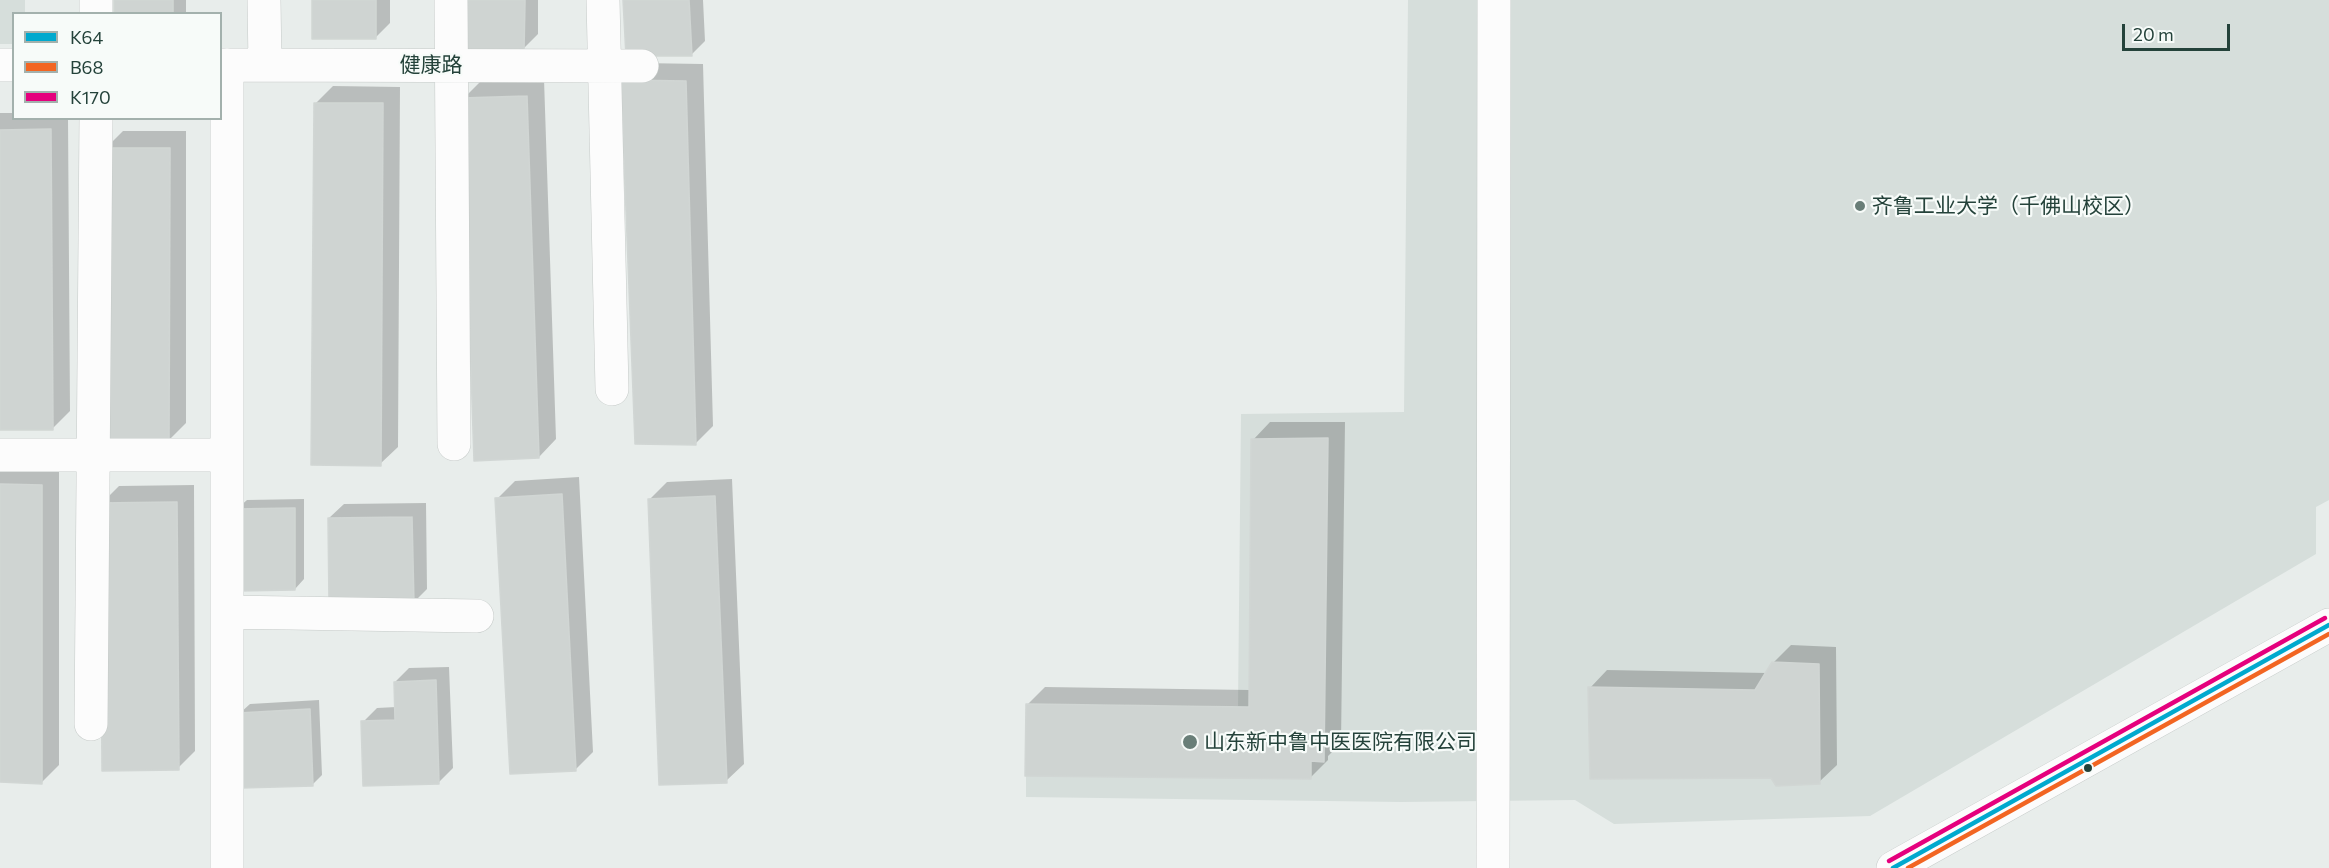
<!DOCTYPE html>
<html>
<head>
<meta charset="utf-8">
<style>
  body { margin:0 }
  #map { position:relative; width:2329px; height:868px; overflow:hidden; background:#e8edeb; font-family:Commissioner,sans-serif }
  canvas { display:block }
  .legend { position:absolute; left:12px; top:12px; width:210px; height:108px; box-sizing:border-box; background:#f7fbf9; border:2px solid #a3b1ad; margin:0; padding:8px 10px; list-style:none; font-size:18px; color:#24423a }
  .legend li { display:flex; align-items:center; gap:12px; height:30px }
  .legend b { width:30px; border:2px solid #a3b1ad }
  .scale { position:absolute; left:2122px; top:24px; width:108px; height:27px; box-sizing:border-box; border:3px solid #24423a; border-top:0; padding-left:8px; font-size:18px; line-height:21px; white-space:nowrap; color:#24423a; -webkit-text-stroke:4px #f7fbf9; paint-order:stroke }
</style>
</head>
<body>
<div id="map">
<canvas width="2329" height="868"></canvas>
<ul class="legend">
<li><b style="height:8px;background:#00a9ce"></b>K64</li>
<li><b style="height:8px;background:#f26522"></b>B68</li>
<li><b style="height:8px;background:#e5007d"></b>K170</li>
</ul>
<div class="scale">20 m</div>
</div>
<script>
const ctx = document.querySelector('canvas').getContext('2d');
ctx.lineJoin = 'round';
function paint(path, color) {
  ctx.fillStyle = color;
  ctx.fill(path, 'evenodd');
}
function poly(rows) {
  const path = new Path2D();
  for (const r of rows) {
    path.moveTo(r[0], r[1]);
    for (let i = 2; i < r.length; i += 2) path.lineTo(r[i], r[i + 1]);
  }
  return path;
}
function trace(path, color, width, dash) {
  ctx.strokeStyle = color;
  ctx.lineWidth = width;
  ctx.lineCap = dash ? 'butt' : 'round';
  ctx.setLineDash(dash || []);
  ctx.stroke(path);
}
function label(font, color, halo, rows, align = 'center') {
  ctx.font = font + ' Commissioner,"Noto Sans SC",sans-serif';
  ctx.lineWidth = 4.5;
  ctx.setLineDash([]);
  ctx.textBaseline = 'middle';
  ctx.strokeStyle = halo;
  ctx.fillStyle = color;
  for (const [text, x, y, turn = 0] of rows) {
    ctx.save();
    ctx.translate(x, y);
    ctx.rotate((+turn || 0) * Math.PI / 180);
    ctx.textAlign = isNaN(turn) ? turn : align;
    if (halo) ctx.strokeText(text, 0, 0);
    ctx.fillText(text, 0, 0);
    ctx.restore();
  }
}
paint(poly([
  [0,0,25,0,25,13,14,14,13,44,0,44],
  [1408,0,2329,0,2329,500,2316,507,2316,554,1870,816,1614,824,1575,800,1401,802,1026,797,1026,704,1238,706,1241,414,1404,412]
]), '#d6dedb');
paint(poly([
  [116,0,186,0,186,14,116,14],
  [314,0,390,0,390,23,376,37],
  [460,0,538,0,538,34,524,48],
  [625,0,703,0,705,41,691,55],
  [640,63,703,64,713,426,696,443],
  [544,79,556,439,539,457,463,99,481,81],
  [333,86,400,87,398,447,380,464,315,104],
  [0,113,14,113,14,118,68,118,70,411,53,428,0,429],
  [123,131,186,131,186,423,168,441,106,148],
  [1270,422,1345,422,1341,743,1328,756,1328,760,1311,777,1028,704,1045,687,1250,690,1253,440],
  [0,466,59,468,59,765,41,783,0,780],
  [579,477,593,752,576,769,497,499,515,481],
  [732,479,744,764,726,781,649,500,667,482],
  [194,485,195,751,178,768,102,503,119,486],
  [304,499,304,579,295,589,237,509,247,500],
  [426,503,427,589,413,603,329,518,344,504],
  [1791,645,1836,647,1837,765,1819,782,1772,776,1590,688,1607,670,1767,673,1773,663],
  [449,667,453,768,439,782,363,722,377,708,396,707,395,682,409,668],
  [319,700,322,775,312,785,240,713,250,704]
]), '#0003');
const building = poly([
  [114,0,173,0,173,14,114,14,114,0],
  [312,0,376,0,376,39,312,39,312,0],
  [458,0,525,0,524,50,458,50,458,0],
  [623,0,689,0,692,56,626,56,623,0],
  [621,80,686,81,696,445,635,444,621,80],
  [527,96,539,458,474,461,462,98,527,96],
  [314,103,383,103,381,466,311,465,314,103],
  [51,129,53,430,0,430,0,130,51,129],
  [104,148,170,148,169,442,103,442,104,148],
  [1328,438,1324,762,1311,761,1311,779,1025,776,1026,704,1249,707,1251,439,1328,438],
  [0,484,42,485,42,784,0,782,0,484],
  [562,494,576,771,510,774,495,498,562,494],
  [715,496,727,783,659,785,648,499,715,496],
  [177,502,179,770,102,771,100,503,177,502],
  [295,508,295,590,238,591,236,509,295,508],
  [412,517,414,605,329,605,328,518,412,517],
  [1772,662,1819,664,1820,784,1776,786,1771,778,1590,779,1588,687,1755,690,1772,662],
  [436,680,439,784,363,786,361,721,395,720,394,682,436,680],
  [310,709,313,786,241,788,239,713,310,709]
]);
paint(building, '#cfd4d2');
trace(building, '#d1d6d4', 1.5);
const minor = poly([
  [96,0,96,14],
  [264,0,265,65],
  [451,0,454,444],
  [603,0,612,389],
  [0,65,14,65],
  [220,65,642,66],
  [227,65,227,868],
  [0,455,227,455],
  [227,612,477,616],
  [91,724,96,118],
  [1493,868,1494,0],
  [1893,868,2329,625]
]);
trace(minor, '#c5cac8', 34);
trace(minor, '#fcfcfc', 33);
trace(poly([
  [1893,868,2329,625]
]), '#00a9ce', 4.5);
trace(poly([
  [1908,868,2329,634]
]), '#f26522', 4.5);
trace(poly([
  [1889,861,2325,618]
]), '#e5007d', 4.5);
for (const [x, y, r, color] of [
  [1860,206,6,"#697e78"],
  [1190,742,8,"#697e78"],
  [2088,768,5,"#24423a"]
]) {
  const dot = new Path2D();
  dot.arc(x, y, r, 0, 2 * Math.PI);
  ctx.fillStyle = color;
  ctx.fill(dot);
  trace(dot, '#f7fbf9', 2);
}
label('21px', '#24423a', '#f7fbf9', [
  ["健康路",431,65]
]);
label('21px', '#24423a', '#f7fbf9', [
  ["齐鲁工业大学（千佛山校区）",1872,206],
  ["山东新中鲁中医医院有限公司",1204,742]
], 'left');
</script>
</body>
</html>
